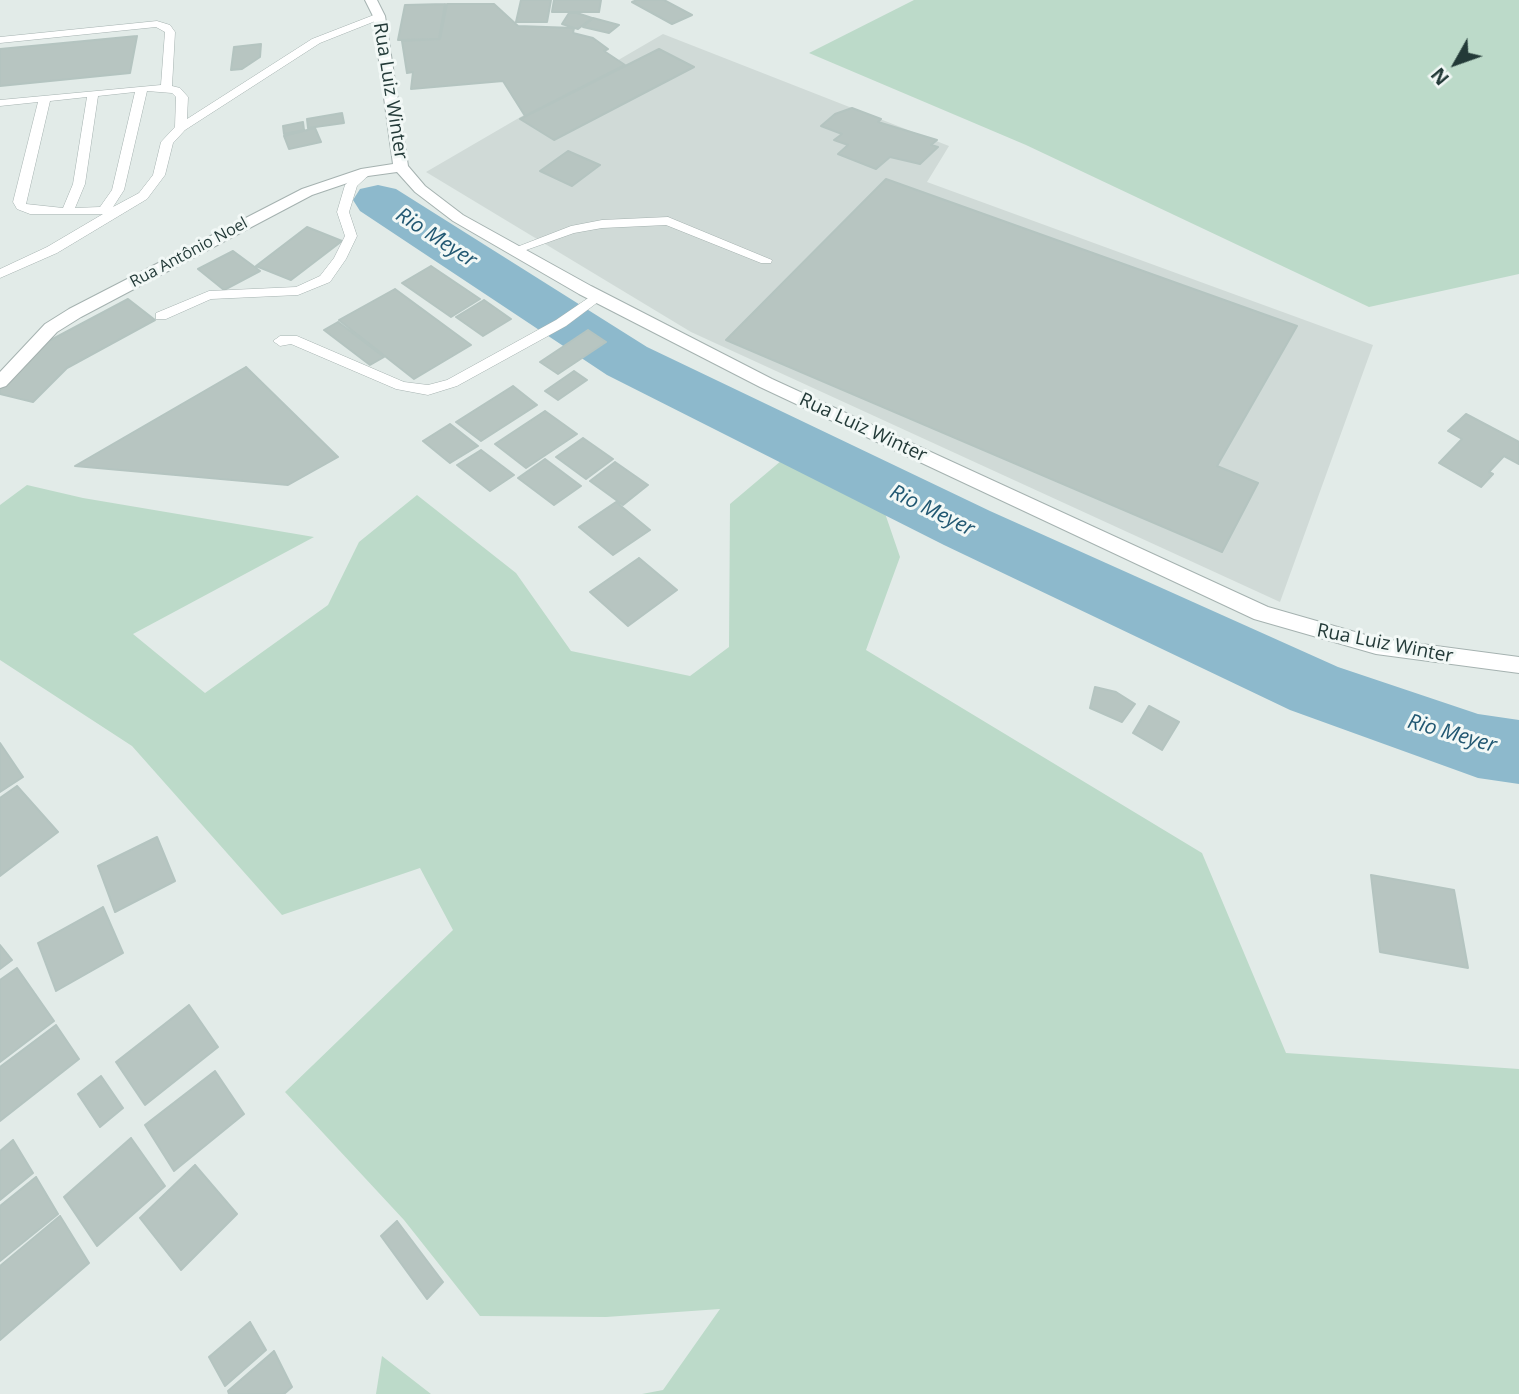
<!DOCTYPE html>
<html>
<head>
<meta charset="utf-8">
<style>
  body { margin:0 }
  #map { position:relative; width:1519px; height:1394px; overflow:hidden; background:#e2ebe8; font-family:"Open Sans",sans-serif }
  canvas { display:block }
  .north { position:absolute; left:1421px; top:28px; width:70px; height:70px; -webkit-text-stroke:5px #f2f8f6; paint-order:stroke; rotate:230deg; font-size:19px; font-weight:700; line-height:28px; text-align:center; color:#233a38 }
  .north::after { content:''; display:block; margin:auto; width:24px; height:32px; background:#233a38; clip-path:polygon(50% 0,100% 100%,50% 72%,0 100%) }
</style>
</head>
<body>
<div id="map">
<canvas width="1519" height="1394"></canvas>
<div class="north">N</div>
</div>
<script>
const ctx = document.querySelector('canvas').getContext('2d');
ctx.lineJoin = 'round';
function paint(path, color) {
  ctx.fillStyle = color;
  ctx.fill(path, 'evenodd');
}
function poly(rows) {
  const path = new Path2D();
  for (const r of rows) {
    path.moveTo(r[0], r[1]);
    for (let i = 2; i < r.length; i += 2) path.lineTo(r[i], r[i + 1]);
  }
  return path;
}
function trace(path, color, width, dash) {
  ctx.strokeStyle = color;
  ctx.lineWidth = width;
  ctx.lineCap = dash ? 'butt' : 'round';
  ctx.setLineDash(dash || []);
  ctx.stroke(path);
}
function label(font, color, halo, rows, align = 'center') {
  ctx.font = font + ' "Open Sans",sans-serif';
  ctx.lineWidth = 6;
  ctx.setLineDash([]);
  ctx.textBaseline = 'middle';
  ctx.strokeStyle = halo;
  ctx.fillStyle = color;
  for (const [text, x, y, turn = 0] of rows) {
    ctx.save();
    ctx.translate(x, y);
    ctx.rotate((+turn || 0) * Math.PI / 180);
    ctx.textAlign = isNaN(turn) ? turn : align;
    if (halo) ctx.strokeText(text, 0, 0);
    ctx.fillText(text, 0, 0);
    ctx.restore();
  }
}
paint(poly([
  [663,34,949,146,927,182,1373,345,1280,602,691,332,426,172]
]), '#d0dad7');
paint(poly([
  [914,0,1519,0,1519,274,1369,307,1026,145,809,53],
  [788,455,877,490,900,557,866,650,1202,853,1286,1053,1519,1069,1519,1394,642,1394,663,1390,720,1309,606,1317,480,1316,404,1220,285,1092,453,930,420,868,282,915,132,746,0,660,0,505,27,485,83,498,314,537,133,634,205,693,328,605,359,542,417,495,516,573,571,651,690,676,729,647,730,504],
  [382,1356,431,1394,376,1394]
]), '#bcdac9');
paint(poly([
  [378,185,396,189,647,347,990,511,1338,667,1478,714,1519,720,1519,784,1478,778,1290,710,944,545,607,375,360,211,353,200,360,189,378,185]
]), '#8db9cc');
const building = poly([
  [521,0,551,0,547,22,516,22,521,0],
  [554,0,601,0,599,12,552,12,554,0],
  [637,0,664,0,692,15,672,24,632,2,637,0],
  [445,4,439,39,398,40,405,5,445,4],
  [447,4,494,4,518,26,574,28,573,33,593,38,608,49,604,51,625,65,525,116,503,81,411,89,413,72,407,73,402,41,440,39,447,4],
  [569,13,577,13,592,18,578,29,562,24,569,13],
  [593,18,619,25,609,33,583,27,593,18],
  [137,36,130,73,0,86,0,49,137,36],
  [261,44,260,57,242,69,231,70,234,47,261,44],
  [659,49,694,67,554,140,520,119,659,49],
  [852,108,881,119,878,122,937,140,931,145,938,147,920,164,890,157,876,169,838,154,848,145,834,140,842,134,821,126,835,114,852,108],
  [342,113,344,123,308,128,307,119,342,113],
  [303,122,304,130,284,134,283,126,303,122],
  [315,128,321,142,289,149,284,136,315,128],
  [568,151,600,165,572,186,540,171,568,151],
  [886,179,1297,326,1217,466,1258,483,1222,552,726,340,886,179],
  [307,227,342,241,291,280,256,266,307,227],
  [233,251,260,271,224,290,198,269,233,251],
  [431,266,480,299,451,317,402,283,431,266],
  [395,289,471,345,414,379,339,320,395,289],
  [128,299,155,320,67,368,33,402,0,394,0,388,47,342,128,299],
  [484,300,511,319,483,336,456,317,484,300],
  [338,322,384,357,370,365,324,330,338,322],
  [588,330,606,342,558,374,540,362,588,330],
  [246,367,338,457,288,485,75,466,246,367],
  [574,371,587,380,558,400,545,391,574,371],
  [513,386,537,405,481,441,456,422,513,386],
  [545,411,577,434,526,468,495,444,545,411],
  [1466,414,1519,442,1519,464,1504,456,1489,472,1493,474,1481,487,1439,463,1462,439,1448,431,1466,414],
  [450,424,478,446,450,463,423,441,450,424],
  [583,438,613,459,586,479,556,457,583,438],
  [481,450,514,475,490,491,457,465,481,450],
  [545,459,581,486,554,505,518,478,545,459],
  [615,462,648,485,623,505,590,481,615,462],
  [616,502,650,530,613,555,579,527,616,502],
  [639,558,677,590,628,626,590,592,639,558],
  [1095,687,1116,692,1135,704,1122,722,1090,708,1095,687],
  [1149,706,1179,722,1162,750,1133,733,1149,706],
  [0,743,23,777,0,792,0,743],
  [17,786,58,832,0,876,0,798,17,786],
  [157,837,175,881,115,912,98,866,157,837],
  [1371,875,1454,890,1468,968,1380,952,1371,875],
  [103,907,123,953,56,991,38,943,103,907],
  [0,945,12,960,0,969,0,945],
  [17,968,54,1021,0,1062,0,980,17,968],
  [189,1005,218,1047,145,1105,116,1062,189,1005],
  [56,1025,79,1059,0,1121,0,1067,56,1025],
  [215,1071,244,1114,174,1171,145,1125,215,1071],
  [101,1076,123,1108,100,1127,78,1094,101,1076],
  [131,1138,165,1186,97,1246,64,1197,131,1138],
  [13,1140,33,1173,0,1200,0,1151,13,1140],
  [195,1165,237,1214,181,1270,140,1218,195,1165],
  [36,1177,58,1214,0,1261,0,1206,36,1177],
  [60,1216,89,1263,0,1340,0,1266,60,1216],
  [397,1221,443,1282,427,1299,381,1236,397,1221],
  [250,1322,266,1350,225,1386,209,1357,250,1322],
  [274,1351,292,1387,284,1394,229,1394,228,1391,274,1351]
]);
paint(building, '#b7c5c1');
trace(building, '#b4c4c0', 2);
const service = poly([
  [379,13,384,16,383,18,320,43,185,130,173,143,165,175,147,199,57,253,0,278,0,269,47,247,103,214,30,214,17,209,13,202,38,102,0,106,0,100,161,85,165,32,156,27,0,43,0,37,157,21,170,25,175,32,172,86,180,88,188,97,187,119,312,39,379,13],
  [147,91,172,93,176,97,175,127,161,142,153,175,139,193,113,207,124,190,147,91],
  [135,92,112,190,100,207,75,208,85,184,98,96,135,92],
  [87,97,73,184,63,208,26,204,50,101,87,97],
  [362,169,372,172,357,186,349,212,357,236,346,259,330,282,298,295,211,299,166,319,156,319,156,313,209,291,296,287,320,276,334,258,345,236,337,212,345,185,362,169],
  [668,217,772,260,771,263,761,263,666,225,602,228,574,233,515,254,509,250,571,226,602,220,668,217],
  [597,292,602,293,602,299,566,326,457,386,428,395,396,389,291,344,280,346,273,341,280,336,297,336,404,382,428,385,447,380,556,320,597,292]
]);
const minor = poly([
  [365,0,377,0,385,16,408,166,425,186,463,215,591,286,772,379,1268,607,1376,638,1519,657,1519,673,1376,654,1254,619,760,387,579,294,453,221,415,192,397,172,368,176,312,195,81,317,57,332,6,386,0,388,0,372,45,324,69,309,302,189,361,169,393,164,373,16,365,0]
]);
trace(service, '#a5b2b0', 1);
trace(minor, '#a5b2b0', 2);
paint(service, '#fff');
paint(minor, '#fff');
label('16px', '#233a38', '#f2f8f6', [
  ["Rua Antônio Noel",189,253,-28]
]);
label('19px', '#233a38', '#f2f8f6', [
  ["Rua Luiz Winter",390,91,81],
  ["Rua Luiz Winter",863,428,25],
  ["Rua Luiz Winter",1385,644,11]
]);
label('italic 21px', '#225872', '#f2f8f6', [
  ["Rio Meyer",436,238,33],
  ["Rio Meyer",932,511,26],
  ["Rio Meyer",1452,734,16]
]);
</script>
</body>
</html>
